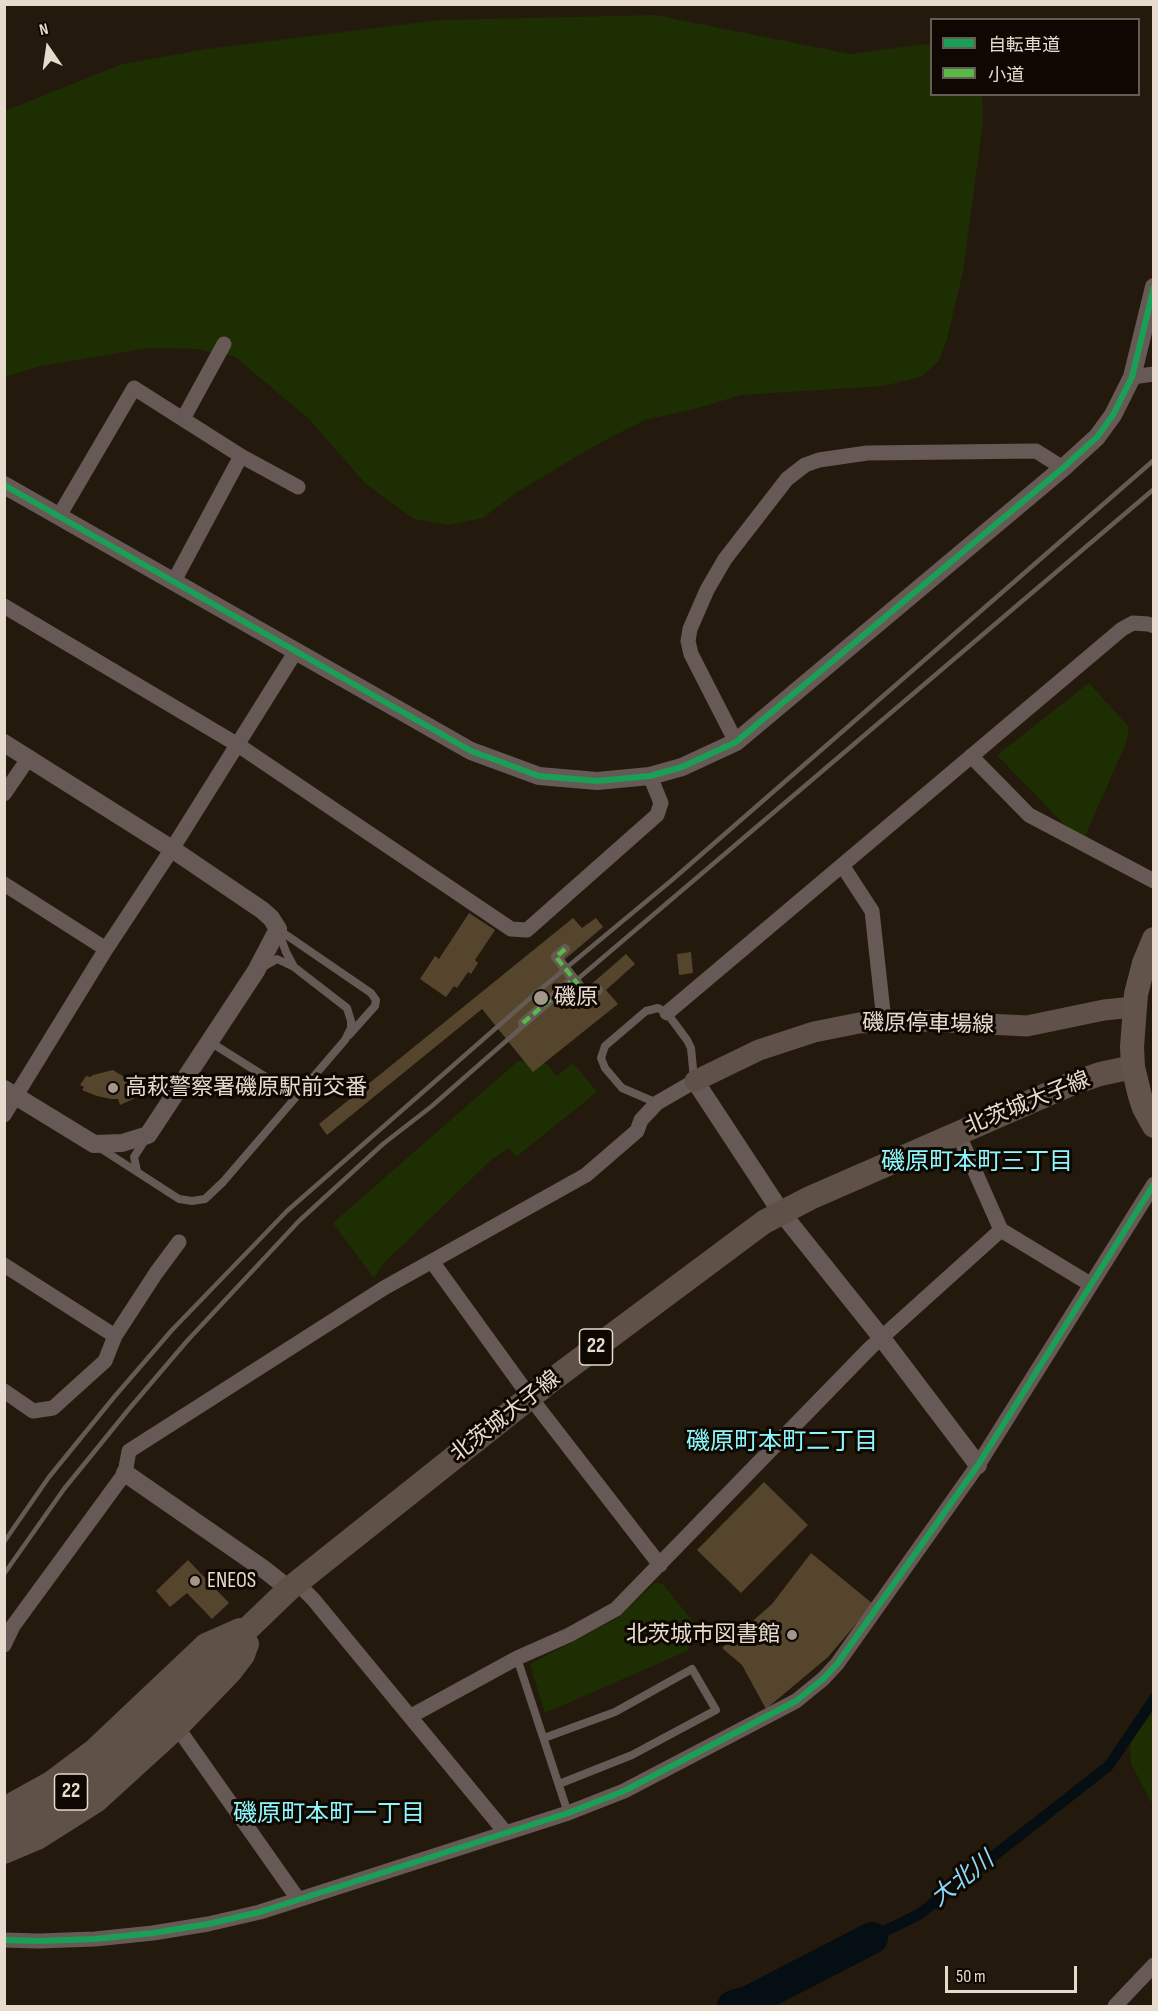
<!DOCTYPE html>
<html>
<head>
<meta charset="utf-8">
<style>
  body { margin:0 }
  #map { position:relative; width:1158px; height:2011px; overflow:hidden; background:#231a0d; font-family:"Sofia Sans Condensed","Noto Sans JP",sans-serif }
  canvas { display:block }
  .frame { position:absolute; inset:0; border:6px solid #e7dbcd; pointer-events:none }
  .legend { position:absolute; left:930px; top:18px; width:210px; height:78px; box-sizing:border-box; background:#0f0802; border:2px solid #655c53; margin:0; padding:8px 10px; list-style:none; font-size:18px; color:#e7dbcd }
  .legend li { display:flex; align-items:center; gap:12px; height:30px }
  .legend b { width:30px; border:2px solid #655c53 }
  .north { position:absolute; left:18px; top:18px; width:60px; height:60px; -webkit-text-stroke:4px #0f0802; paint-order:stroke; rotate:347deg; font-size:16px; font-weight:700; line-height:24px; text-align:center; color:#e7dbcd }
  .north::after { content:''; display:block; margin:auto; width:21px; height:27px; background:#e7dbcd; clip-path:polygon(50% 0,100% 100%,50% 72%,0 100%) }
  .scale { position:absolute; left:945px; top:1966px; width:132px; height:27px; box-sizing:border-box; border:3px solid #e7dbcd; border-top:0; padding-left:8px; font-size:18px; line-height:21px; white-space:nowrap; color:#e7dbcd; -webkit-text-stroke:4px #0f0802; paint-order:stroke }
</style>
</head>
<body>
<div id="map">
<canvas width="1158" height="2011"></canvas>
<div class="frame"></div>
<ul class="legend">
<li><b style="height:8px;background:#1a9f57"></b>自転車道</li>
<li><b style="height:8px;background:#58b947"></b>小道</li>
</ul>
<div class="north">N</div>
<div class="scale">50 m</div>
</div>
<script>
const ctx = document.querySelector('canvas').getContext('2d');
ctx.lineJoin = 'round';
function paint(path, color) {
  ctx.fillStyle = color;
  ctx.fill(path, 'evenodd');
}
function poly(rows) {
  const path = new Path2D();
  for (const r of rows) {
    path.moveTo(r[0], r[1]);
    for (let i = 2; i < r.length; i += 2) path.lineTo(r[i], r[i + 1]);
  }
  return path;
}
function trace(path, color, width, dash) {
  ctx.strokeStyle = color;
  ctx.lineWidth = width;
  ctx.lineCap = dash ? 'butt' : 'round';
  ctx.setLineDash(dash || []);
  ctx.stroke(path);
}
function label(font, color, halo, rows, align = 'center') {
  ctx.font = font + ' "Sofia Sans Condensed","Noto Sans JP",sans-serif';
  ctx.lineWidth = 6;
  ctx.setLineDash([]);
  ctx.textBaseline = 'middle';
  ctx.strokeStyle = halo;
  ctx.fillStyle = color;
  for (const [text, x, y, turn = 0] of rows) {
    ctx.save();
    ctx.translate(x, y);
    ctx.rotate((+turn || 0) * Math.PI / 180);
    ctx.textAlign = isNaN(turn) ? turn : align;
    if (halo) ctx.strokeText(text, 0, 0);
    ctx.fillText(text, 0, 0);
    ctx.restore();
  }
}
paint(poly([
  [655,15,850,54,926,44,931,45,932,94,982,95,983,122,963,272,947,339,939,361,921,377,883,386,741,395,698,408,645,420,596,445,514,494,483,518,449,525,414,519,366,484,310,420,234,356,195,349,147,348,41,366,5,377,5,111,122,64,207,49,439,20],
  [1089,683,1129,727,1127,741,1082,843,997,755],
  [518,1061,547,1064,557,1076,573,1063,597,1092,516,1157,509,1148,492,1159,383,1264,374,1278,333,1223],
  [656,1582,664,1585,702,1633,692,1641,687,1651,545,1713,530,1664,616,1619],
  [1153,1695,1153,1805,1131,1764,1130,1729,1147,1699]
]), '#1c2e02');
paint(poly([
  [1153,1691,1153,1710,1112,1770,922,1919,837,1961,833,1951,917,1909,1105,1762]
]), '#050f13');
trace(poly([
  [733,2006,750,2001,872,1938]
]), '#050f13', 32);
paint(poly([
  [469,913,495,930,475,960,478,963,471,974,468,972,457,988,454,986,446,997,420,979,435,956,439,959],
  [573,918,582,928,596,918,603,927,564,960,587,988,626,954,635,964,606,990,618,1004,533,1072,482,1009,327,1135,319,1124],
  [691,952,693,973,679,975,677,954],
  [113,1070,144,1089,133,1099,120,1105,118,1099,111,1099,97,1096,82,1090,84,1087,80,1085,86,1076,90,1077,93,1075],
  [764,1482,808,1525,741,1593,697,1550],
  [811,1553,873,1604,828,1657,766,1709,742,1665,722,1648,772,1604],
  [188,1560,229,1603,212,1619,187,1593,170,1607,156,1591]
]), '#55452c');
trace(poly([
  [279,930,371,993,376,1000,375,1006,349,1035],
  [263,967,277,959,294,967],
  [210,1042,296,1096],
  [657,1103,622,1088,605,1068,601,1058,605,1046,646,1011,658,1008,667,1013,687,1040,691,1048,694,1079],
  [100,1148,179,1199,192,1201,205,1199,223,1182,345,1040,351,1028,351,1021,347,1008,294,967,286,952,279,933],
  [137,1171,134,1157,145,1140],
  [517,1658,568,1813],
  [544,1738,615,1712,692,1669,716,1710,632,1755,559,1784]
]), '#675a56', 8);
trace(poly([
  [565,949,556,957,589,998,598,990],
  [523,1023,574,979]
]), '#675a56', 10);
trace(poly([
  [1132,377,1154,374],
  [183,419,224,344],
  [241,456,298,487],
  [59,516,134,388,241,456,174,581],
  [4,606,238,745,511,929,527,930,657,815,661,803,650,776],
  [736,742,691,654,688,641,690,629,707,590,725,559,787,479,805,465,819,460,867,453,1036,451,1063,468],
  [971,756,1029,815,1154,881],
  [4,794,28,759],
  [842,865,872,911,884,1021],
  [4,884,106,949],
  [667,1013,1122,629,1133,623,1148,624,1154,626],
  [4,1115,106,949,172,849,296,651],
  [958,1133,1001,1230,1090,1284],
  [433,1263,530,1397,660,1565],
  [4,1265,115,1336],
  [4,1391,33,1411,53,1408,105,1361,115,1336,156,1273,179,1242],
  [297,1583,313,1599,506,1833],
  [4,1645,13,1626,125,1473,129,1451,384,1288,586,1175,637,1131,641,1120,657,1103,695,1081],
  [411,1716,517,1658,569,1635,616,1609,870,1348,1001,1230],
  [177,1727,298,1899],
  [4,1940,39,1941,95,1939,153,1933,208,1924,260,1912,568,1813,624,1791,796,1701,823,1679,837,1664,978,1465,1154,1184],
  [1115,2006,1154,1965]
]), '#675a56', 15);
trace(poly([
  [4,485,471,751,539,776,597,781,650,776,682,767,736,742,1063,468,1097,437,1113,415,1132,377,1154,287],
  [4,743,172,849,262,910,271,918,278,929,256,971,148,1135,122,1143,94,1144,4,1089],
  [695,1081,781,1212,881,1337,978,1465],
  [125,1473,265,1570,289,1589]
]), '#675a56', 18);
trace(poly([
  [695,1081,759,1050,814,1032,859,1023,927,1021,1027,1026,1104,1010,1134,1007]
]), '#60514b', 21);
trace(poly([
  [4,1809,51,1783,95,1750,206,1645,240,1630],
  [4,1830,65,1797,107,1764,289,1589,544,1386,764,1222,810,1198,1071,1084,1100,1074,1133,1067],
  [4,1852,37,1838,97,1800,177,1727,230,1672,243,1655,247,1644]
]), '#5f5048', 24);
trace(poly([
  [1154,939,1144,963,1136,994,1132,1047,1133,1067,1140,1096,1144,1108,1154,1126]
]), '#62534b', 24);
trace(poly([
  [4,1542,49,1477,115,1396,172,1330,287,1211,536,993,672,880,1154,460],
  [4,1574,64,1489,129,1409,187,1341,299,1221,383,1144,432,1106,546,1006,1154,489]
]), '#655b55', 4.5);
trace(poly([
  [565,949,556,957,589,998,598,990],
  [523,1023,574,979]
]), '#58b947', 4.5, [9, 4.5]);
trace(poly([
  [4,485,471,751,539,776,597,781,650,776,682,767,736,742,1063,468,1097,437,1113,415,1132,377,1154,287],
  [4,1940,39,1941,95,1939,153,1933,208,1924,260,1912,568,1813,624,1791,796,1701,823,1679,837,1664,978,1465,1154,1184]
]), '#1a9f57', 6);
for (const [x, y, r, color] of [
  [541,998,8,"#a2978a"],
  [113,1088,6,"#a2978a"],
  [195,1581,6,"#a2978a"],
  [792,1635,6,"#a2978a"]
]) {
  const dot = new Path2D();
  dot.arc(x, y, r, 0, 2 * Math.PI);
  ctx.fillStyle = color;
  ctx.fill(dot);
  trace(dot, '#0f0802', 2);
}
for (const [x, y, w] of [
  [596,1347,33],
  [71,1792,33]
]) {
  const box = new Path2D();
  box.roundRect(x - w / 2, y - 18, w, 36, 4.5);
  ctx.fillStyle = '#0f0802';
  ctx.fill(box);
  trace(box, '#e7dbcd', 1.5);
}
label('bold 21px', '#e7dbcd', null, [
  ["22",596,1347],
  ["22",71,1792]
]);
label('22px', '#e7dbcd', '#0f0802', [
  ["磯原",554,998],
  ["高萩警察署磯原駅前交番",125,1088],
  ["ENEOS",207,1581],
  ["北茨城市図書館",780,1635,"right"]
], 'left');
label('22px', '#e7dbcd', '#0f0802', [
  ["磯原停車場線",928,1025,1],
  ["北茨城大子線",1028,1104,-22],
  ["北茨城大子線",506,1417,-38]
]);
label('24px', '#8cf8fd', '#0f0802', [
  ["磯原町本町三丁目",977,1163],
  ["磯原町本町二丁目",782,1443],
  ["磯原町本町一丁目",329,1815]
]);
label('italic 24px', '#87d9fc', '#0f0802', [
  ["大北川",963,1880,-38]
]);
</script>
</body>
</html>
